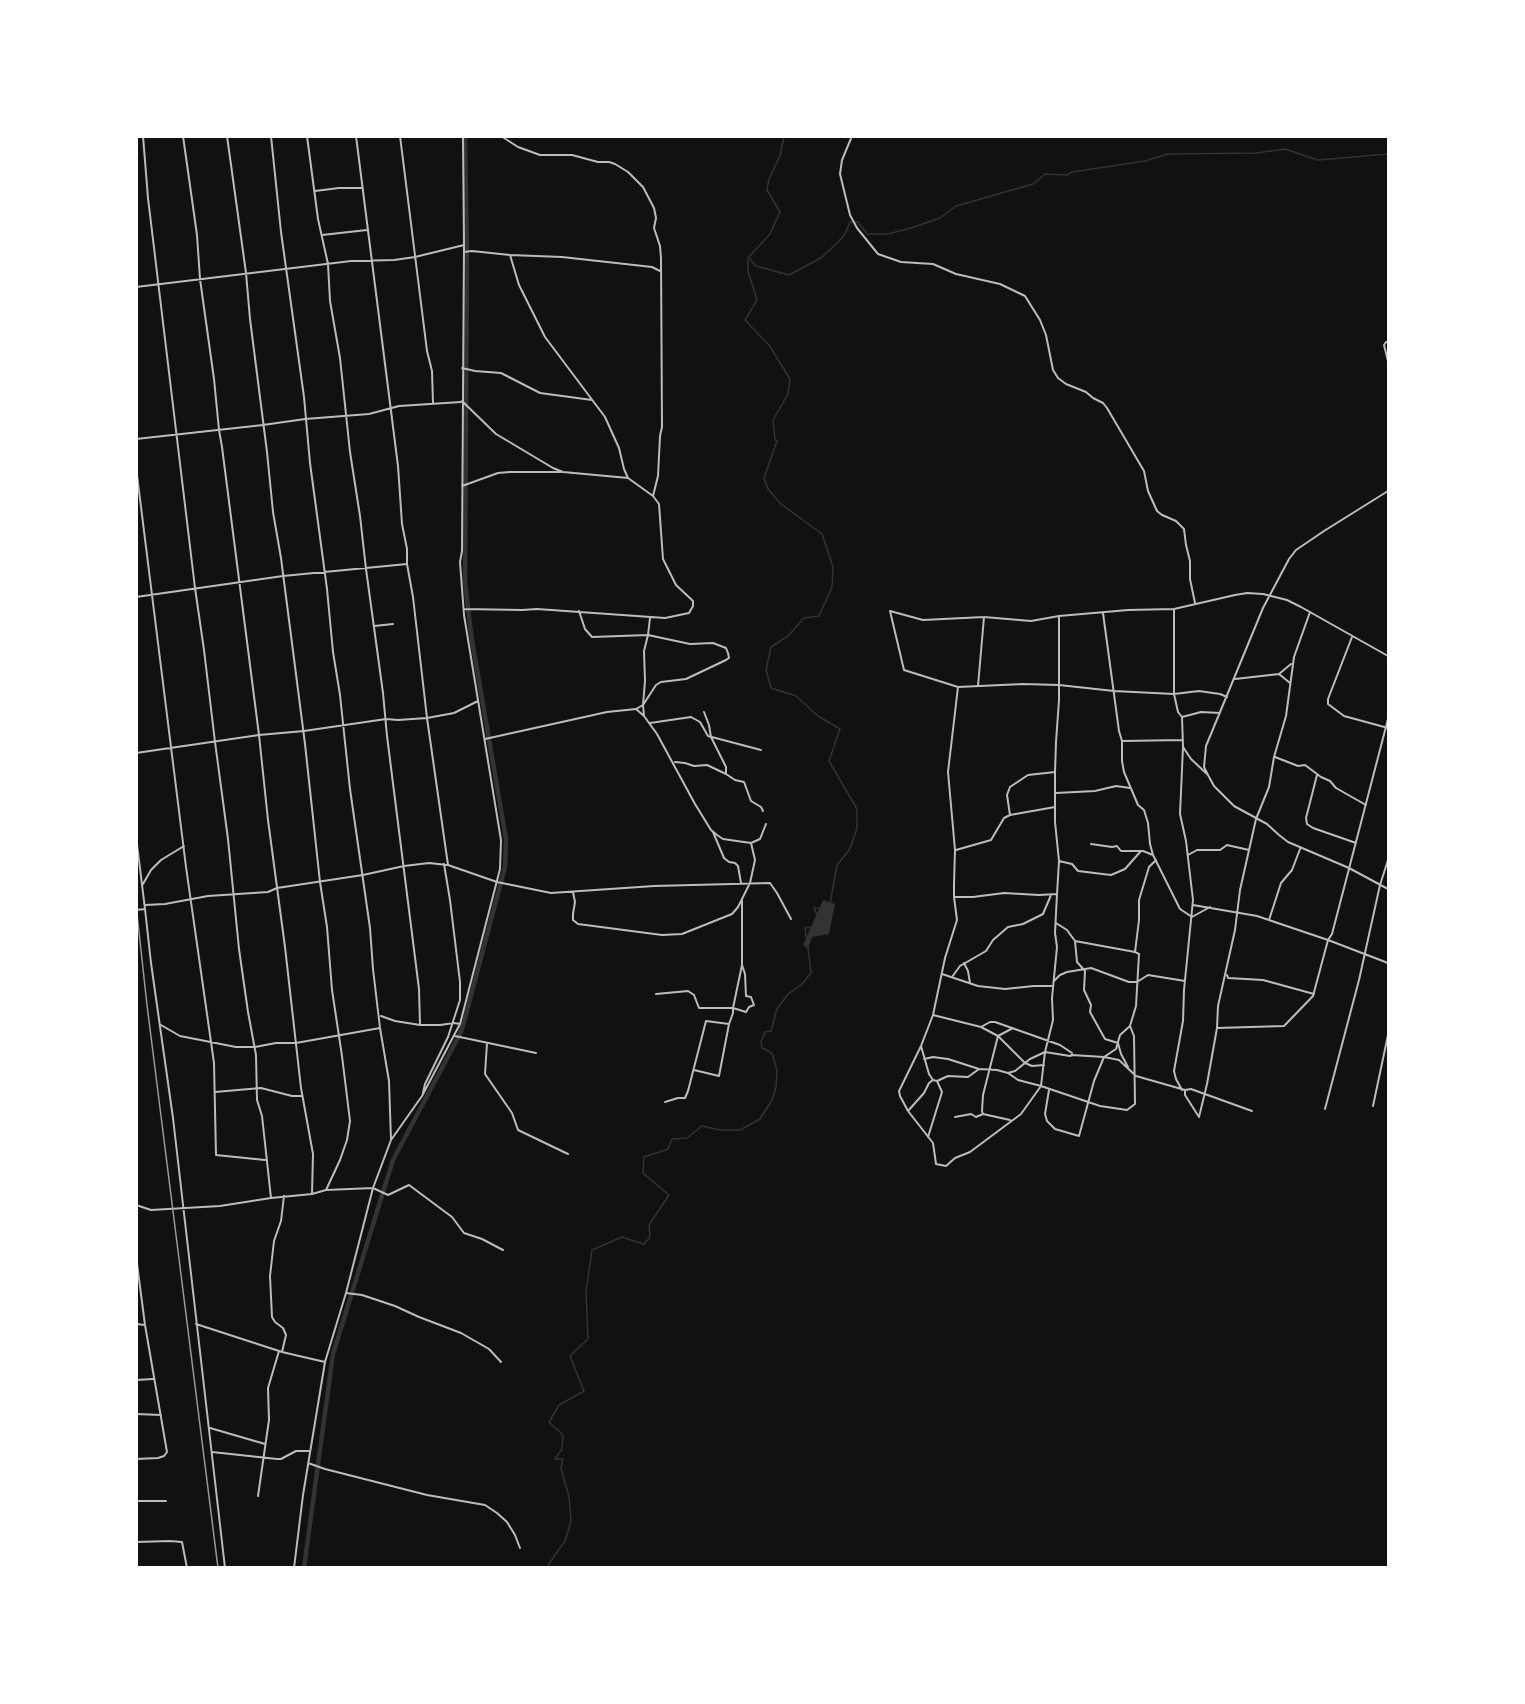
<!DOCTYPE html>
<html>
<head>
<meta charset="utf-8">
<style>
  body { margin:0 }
  #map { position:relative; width:1525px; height:1704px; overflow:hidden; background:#111; font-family:"Fira Sans Condensed",sans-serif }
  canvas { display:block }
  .frame { position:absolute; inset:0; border:138px solid #fff; pointer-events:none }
</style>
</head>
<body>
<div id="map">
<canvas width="1525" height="1704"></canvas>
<div class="frame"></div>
</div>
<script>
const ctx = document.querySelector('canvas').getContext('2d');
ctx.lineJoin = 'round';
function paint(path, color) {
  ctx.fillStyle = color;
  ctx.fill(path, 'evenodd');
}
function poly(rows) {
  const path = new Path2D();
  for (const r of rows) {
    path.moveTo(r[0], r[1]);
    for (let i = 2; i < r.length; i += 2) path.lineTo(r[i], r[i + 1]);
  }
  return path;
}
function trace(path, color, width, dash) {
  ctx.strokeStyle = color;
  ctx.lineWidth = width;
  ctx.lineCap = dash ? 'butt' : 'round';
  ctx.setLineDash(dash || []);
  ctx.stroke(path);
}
paint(poly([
  [823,900,835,904,829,934,812,937,808,949,803,945]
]), '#333');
trace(poly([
  [784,136,780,156,769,179,767,190,780,212,770,234,748,258,748,271,757,300,745,320,769,345,790,379,788,394,773,420,775,440,777,441,764,478,768,489,781,504,822,534,833,567,832,587,819,616,804,618,788,636,771,647,766,670,771,688,796,696,818,716,840,729,829,761,857,809,857,828,850,849,837,865,830,904],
  [750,259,756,266,789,275,821,258,838,242,845,234,850,222,858,222,867,234,888,234,911,228,940,218,956,206,1033,184,1045,174,1067,175,1072,172,1145,161,1168,154,1256,153,1285,149,1318,160,1388,154],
  [817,915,814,908,819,908],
  [806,937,805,928,813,927],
  [546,1568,565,1541,571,1521,569,1497,561,1468,563,1459,555,1459,562,1449,563,1435,549,1422,559,1405,584,1391,570,1356,588,1339,586,1292,592,1250,622,1237,644,1244,650,1237,649,1225,669,1195,643,1173,644,1157,668,1149,672,1139,687,1138,702,1126,720,1130,740,1130,760,1119,772,1100,776,1087,777,1070,772,1053,762,1048,761,1042,765,1032,771,1031,777,1009,788,994,801,985,811,973,808,948]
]), '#333', 1.5);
trace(poly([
  [304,1568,333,1354,393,1160,460,1034,464,1022,505,867,506,839,471,634,465,581,467,248,465,136]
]), '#333', 4.5);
trace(poly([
  [143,136,148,198,195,588,204,650,215,742,228,839,239,949,248,1012,256,1055,257,1100,262,1116,271,1198],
  [183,136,197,235,200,279,214,379,219,430,222,447,259,735,268,820,285,947,301,1088,313,1154,312,1194],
  [227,136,246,273,250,319,267,452,273,512,281,558,305,744,320,882,327,927,332,990,342,1056,350,1121,347,1140,340,1160,326,1190],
  [271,136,281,232,304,397,310,463,327,589,333,652,340,695,350,789,370,928,373,969,380,1028,389,1081,391,1140],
  [307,136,318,219,328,264,330,301,340,358,350,452,360,516,366,569,383,693,387,736,419,989,420,1025],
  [356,136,398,466,402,524,407,549,407,564,413,597,427,718,448,865,497,882,551,893,654,886,770,883,777,893,791,919],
  [400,136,427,351,432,371,433,403],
  [501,136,518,147,540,155,572,155,598,162,609,162,615,164,628,172,643,187,654,208,656,218,654,228,660,246,661,258,662,427,660,436,658,476,653,496],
  [852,136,842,160,840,174,850,215,857,228,878,254,901,262,933,264,956,274,1000,284,1025,296,1040,320,1046,335,1053,370,1058,378,1066,384,1086,392,1093,398,1103,403,1107,408,1144,471,1148,491,1157,511,1162,515,1176,521,1184,529,1186,545,1190,561,1190,579,1195,603],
  [315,191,339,188,362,188],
  [322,235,367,230],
  [464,252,472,251,510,255,562,257,652,267,660,271],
  [510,255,519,285,545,337,605,417,619,448,624,469,628,478],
  [136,287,351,261,394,260,415,257,464,245,463,136],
  [1388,342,1386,342,1384,345,1388,361],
  [462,368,475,371,501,373,540,393,592,400],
  [462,401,496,434,553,468,563,472,628,478,653,496,659,504,663,559,676,585,693,601,693,606,689,613,665,618,537,609,522,610,464,609],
  [136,439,263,425,305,419,369,414,399,406,461,402],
  [136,467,186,867,214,1063,216,1155,265,1160],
  [462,486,498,473,510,472,561,472],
  [136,597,283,576,407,564],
  [1174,609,1174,694,1178,712,1182,717,1183,747,1180,814,1186,841,1193,900,1184,990,1183,1021,1174,1071,1176,1079,1182,1090],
  [579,611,585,629,592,637,648,635,690,644,713,643,726,648,728,653,729,658,726,660,686,679,661,682,656,685,643,705,636,709],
  [1103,613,1119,731,1122,741,1122,761,1124,772,1138,805,1144,810,1148,823,1150,844,1153,855,1180,909,1192,917,1210,907],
  [374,626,393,624],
  [1352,637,1328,699,1328,704,1344,716,1388,728],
  [1279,674,1290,683],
  [1235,679,1279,674,1291,664],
  [978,686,984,617],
  [1227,697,1220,694,1199,691,1174,694,1114,691,1059,685,1023,684,958,687,904,670,890,611,923,620,984,617,1031,621,1059,616,1128,610,1174,609,1235,595,1247,593,1263,594,1287,600,1301,607,1388,656],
  [704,712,709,725,711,737,726,767,726,774],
  [644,716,643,705,645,681,644,651,648,635,650,618],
  [1182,717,1201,712,1220,713],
  [650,723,691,717,700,722,708,736,761,750],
  [485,739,607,712,636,709,644,716,657,734,695,804,711,830,717,835,723,839,751,843,760,839,766,824],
  [1122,741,1183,740],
  [1183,747,1191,759,1208,775,1214,786,1234,806,1267,824,1279,835,1288,842,1349,868,1388,889],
  [136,753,259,735,304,731,386,719,398,720,427,718,454,713,478,701],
  [1275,757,1298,766,1305,765,1321,777,1330,781,1336,788,1366,805],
  [675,762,685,763,694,766,707,765,726,774,735,780,744,782,751,801,761,807,763,811],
  [1208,775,1204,767,1206,746,1263,608,1289,559,1296,550,1324,531,1388,491],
  [1317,775,1306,818,1307,824,1313,828,1356,843],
  [1056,793,1095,791,1116,786,1130,788],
  [1010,815,1007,795,1010,787,1028,775,1055,772],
  [713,832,724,858,729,862,735,863,738,866,741,883],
  [136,836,145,909,136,910],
  [1091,844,1112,847,1117,846,1121,851,1143,851,1153,855],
  [956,850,991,840,1004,818,1010,815,1055,807],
  [1188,855,1197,850,1220,850,1227,845,1249,850],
  [1059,861,1072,864,1078,871,1111,875,1125,869,1141,851],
  [143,884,151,870,161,860,184,846],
  [573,892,575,902,573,914,573,920,578,924,662,935,682,934,732,914,738,907,750,883,755,860,751,843],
  [1057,894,1059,861,1055,822,1055,772,1056,742,1059,700,1059,616],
  [954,897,973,897,1004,893,1039,895,1057,894,1055,933,1057,947,1052,998,1053,1020,1045,1052,1041,1086,1021,1114,970,1152,955,1158,946,1166,936,1164,933,1143,908,1111,900,1096,899,1091,921,1046,933,1015,945,958,957,920,954,897,954,884,955,850,948,772,958,687],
  [145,905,165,904,208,896,268,892,277,888,363,875,404,866,429,863,447,865],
  [1193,905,1257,916,1328,940,1388,963],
  [145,909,151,963,173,1118,225,1568],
  [1269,920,1281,883,1292,870,1300,849],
  [1075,941,1077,962,1085,971,1084,990,1091,1005,1090,1012,1105,1039,1118,1043,1121,1054,1128,1067],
  [1135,952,1139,920,1139,900,1149,867,1156,860],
  [964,963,968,971,970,983],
  [742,965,742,899],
  [942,974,978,986,1005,989,1034,986,1053,986],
  [1227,975,1228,978,1263,980,1314,994],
  [952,977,960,966,986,951,993,940,1008,927,1023,924,1043,914,1051,895],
  [1054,981,1060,975,1067,972,1091,968,1129,982,1137,982,1148,975,1185,981],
  [656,994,688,991,694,995,699,1008,733,1008,746,1012,749,1007,754,1005,751,997,746,996,745,974,742,965,733,1008,733,1013,729,1024],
  [933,1015,981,1027,998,1036,1013,1028],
  [381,1016,395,1021,420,1025,440,1025,454,1023,460,1024],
  [161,1025,180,1036,236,1047,255,1047,276,1043,296,1043,380,1028],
  [981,1027,990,1022,995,1022,1060,1045,1072,1053],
  [1217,1028,1284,1026,1313,996,1328,940,1332,934,1388,719],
  [455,1036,536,1053],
  [998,1036,1025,1063,1030,1059,1045,1052,1070,1056,1072,1055,1104,1057,1119,1060,1136,1076,1185,1090,1191,1089,1252,1111],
  [998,1036,983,1095,982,1111,983,1114,1010,1120],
  [487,1043,485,1074,512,1113,518,1130,568,1154],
  [921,1046,929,1074,933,1080,937,1081,942,1092,928,1137],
  [924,1059,933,1057,948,1059,979,1069],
  [1008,1073,1018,1080,1041,1086,1100,1106,1127,1110,1135,1104,1134,1036,1130,1026,1136,1006,1139,954,1135,952,1075,941,1067,930,1056,923],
  [937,1081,948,1076,968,1077,979,1069,997,1070,1008,1073,1015,1071,1025,1063,1032,1066,1044,1065],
  [1049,1090,1045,1114,1047,1121,1055,1129,1079,1136,1094,1081,1104,1057,1116,1049,1120,1035,1130,1026],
  [1185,1091,1185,1095,1199,1117],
  [215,1092,261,1088,292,1096,302,1096],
  [423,1093,425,1084,448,1037,460,1000,460,982,450,900,444,864],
  [665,1102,678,1098,685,1098,688,1091,706,1021,729,1024,719,1076,694,1070],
  [1373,1106,1388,1035],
  [1325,1109,1359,980,1380,885,1388,860],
  [908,1111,924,1093,929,1083,933,1080],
  [955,1117,971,1114,976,1117,983,1114],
  [1199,1117,1207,1084,1217,1028,1218,1006,1235,930,1240,890,1256,819,1269,787,1274,757,1286,716,1294,657,1310,612],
  [136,1205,151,1210,220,1206,271,1198,312,1194,326,1190,373,1188,388,1195,409,1185,452,1217,464,1233,482,1239,503,1250],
  [136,1256,145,1325,167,1452,164,1456,158,1458,136,1459],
  [346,1293,362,1295,395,1306,419,1317,461,1333,489,1349,501,1362],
  [136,1324,145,1325],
  [196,1324,279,1351],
  [282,1352,325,1362],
  [136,1380,153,1379],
  [136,1414,161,1415],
  [210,1428,265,1444],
  [212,1452,277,1459,281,1459,296,1451,310,1451],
  [308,1463,325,1469,427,1495,485,1505,497,1513,507,1522,515,1535,520,1548],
  [258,1496,269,1420,268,1388,279,1351,282,1352,286,1335,283,1328,275,1322,272,1317,270,1276,274,1241,281,1221,284,1196],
  [136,1501,166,1501],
  [136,1542,170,1541,182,1542,187,1568],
  [192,1568,197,1568],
  [294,1568,303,1495,325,1362,346,1293,373,1188,391,1140,422,1096,460,1024,500,869,501,840,464,615,460,562,462,551,464,245]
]), '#bcbcbc', 2);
trace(poly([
  [136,905,147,1005,218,1568]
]), '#9a9a9a', 1.5);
</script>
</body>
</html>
